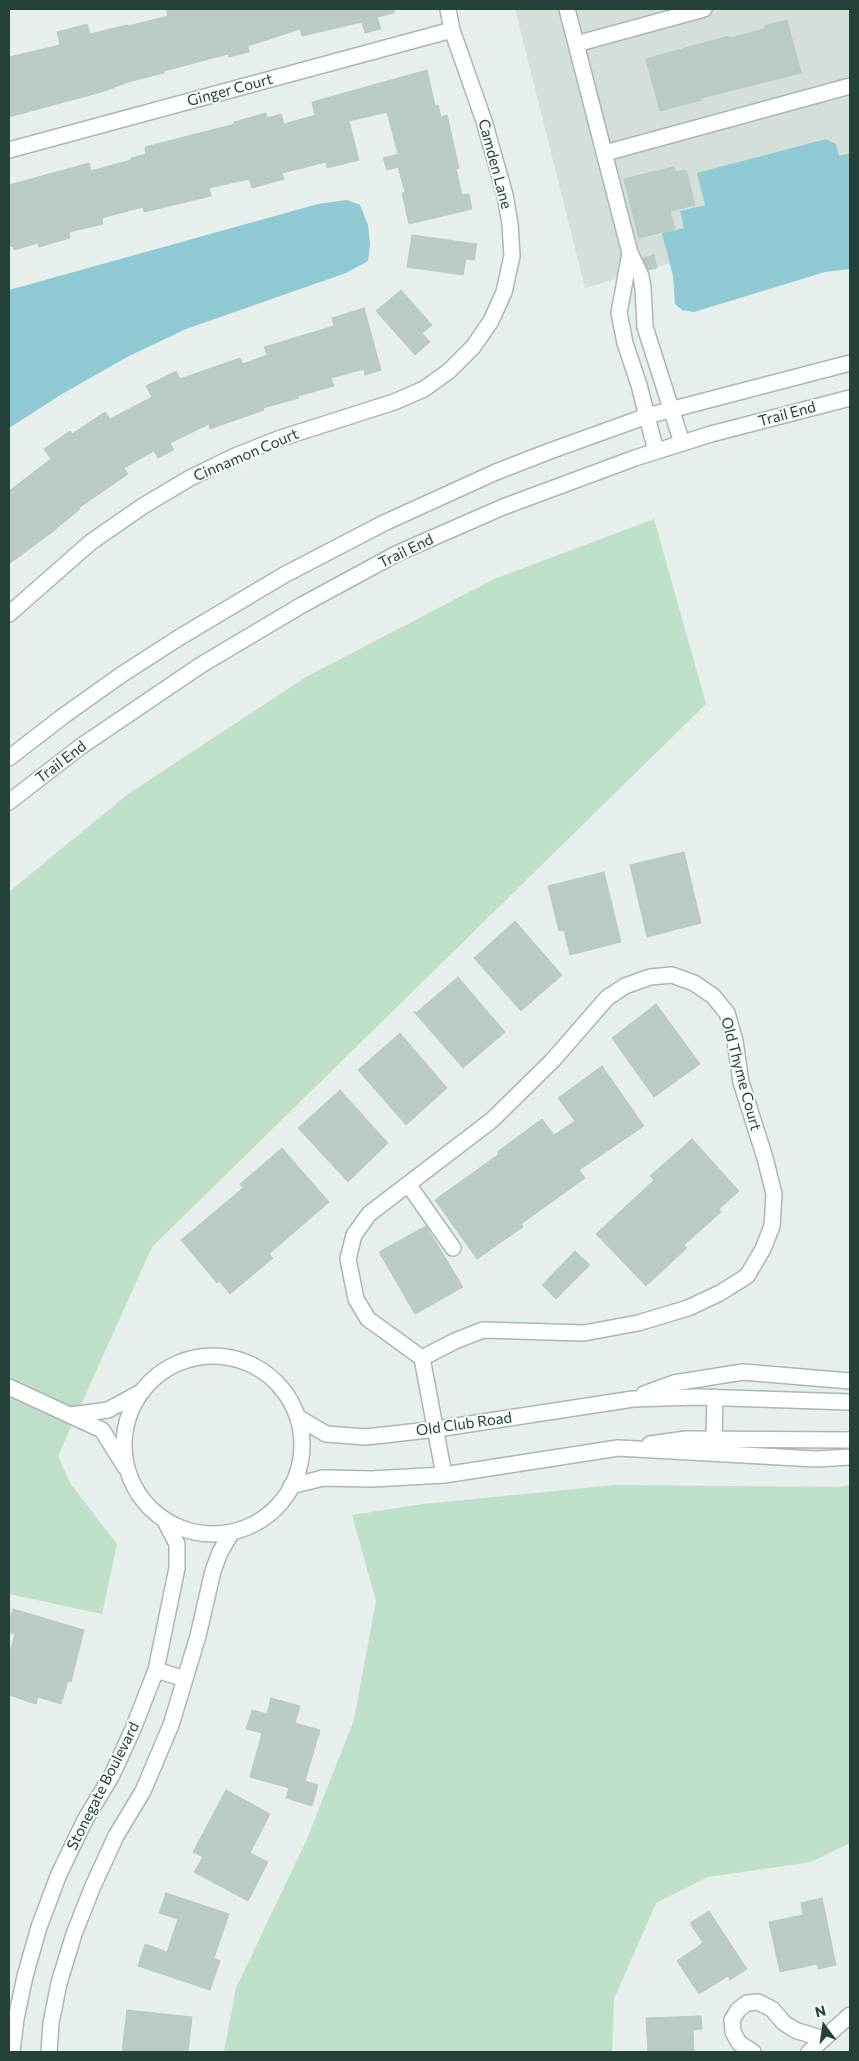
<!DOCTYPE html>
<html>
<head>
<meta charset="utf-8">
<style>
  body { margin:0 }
  #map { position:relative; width:859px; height:2061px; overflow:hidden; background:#e6efeb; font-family:Commissioner,sans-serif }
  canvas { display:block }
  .frame { position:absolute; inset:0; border:10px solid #24423a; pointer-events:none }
  .north { position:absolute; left:799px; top:2001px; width:50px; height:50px; -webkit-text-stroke:4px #f7fbf9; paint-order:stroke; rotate:346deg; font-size:14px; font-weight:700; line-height:20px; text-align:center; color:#24423a }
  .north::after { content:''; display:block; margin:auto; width:18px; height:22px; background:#24423a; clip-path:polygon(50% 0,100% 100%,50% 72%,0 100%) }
</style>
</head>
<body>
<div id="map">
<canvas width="859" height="2061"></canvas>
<div class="frame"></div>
<div class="north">N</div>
</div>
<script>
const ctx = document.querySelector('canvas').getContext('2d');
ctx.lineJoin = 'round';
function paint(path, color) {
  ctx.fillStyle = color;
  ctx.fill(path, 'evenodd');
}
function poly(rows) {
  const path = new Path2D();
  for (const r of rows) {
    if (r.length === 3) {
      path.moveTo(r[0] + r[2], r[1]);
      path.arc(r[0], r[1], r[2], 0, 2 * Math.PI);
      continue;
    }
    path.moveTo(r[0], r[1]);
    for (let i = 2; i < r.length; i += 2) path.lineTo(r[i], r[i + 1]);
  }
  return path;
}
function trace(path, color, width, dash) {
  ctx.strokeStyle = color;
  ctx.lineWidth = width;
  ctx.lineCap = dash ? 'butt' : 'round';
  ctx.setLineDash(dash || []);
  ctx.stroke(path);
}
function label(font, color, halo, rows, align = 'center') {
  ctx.font = font + ' Commissioner,sans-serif';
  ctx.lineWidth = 4;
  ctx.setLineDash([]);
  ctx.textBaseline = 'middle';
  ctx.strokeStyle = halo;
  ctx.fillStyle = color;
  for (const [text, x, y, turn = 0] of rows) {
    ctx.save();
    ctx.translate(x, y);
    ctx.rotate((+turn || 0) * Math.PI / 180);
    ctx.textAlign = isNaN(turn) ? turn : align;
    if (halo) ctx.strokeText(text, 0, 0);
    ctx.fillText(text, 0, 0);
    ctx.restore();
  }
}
paint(poly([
  [515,9,850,9,850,211,585,288]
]), '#d4dfda');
paint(poly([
  [654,519,706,704,152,1247,58,1456,70,1483,117,1544,102,1614,9,1594,9,892,128,794,306,677,494,579],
  [615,1485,840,1487,850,1485,850,1843,811,1862,708,1877,656,1903,614,1999,612,2052,224,2052,236,1988,307,1839,354,1720,376,1601,352,1515,423,1504]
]), '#bfe0c8');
paint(poly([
  [826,139,836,144,839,156,850,153,850,269,825,272,694,312,682,310,675,304,673,276,662,233,684,228,680,211,705,205,697,173],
  [347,200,360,205,368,225,370,244,368,261,346,273,186,329,129,356,62,394,9,428,9,290,318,204]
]), '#8ec9d4');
const building = poly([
  [166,9,394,9,394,13,377,17,381,29,365,33,362,22,302,36,300,29,248,46,249,52,229,57,228,54,164,71,164,73,128,82,105,91,9,117,9,57,60,45,57,32,87,24,90,34,127,25,128,26,168,16,166,9],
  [787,20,801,73,701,98,701,100,660,111,646,59,729,36,730,38,765,29,764,26,787,20],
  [427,70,435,106,438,105,441,117,447,115,459,168,456,169,462,195,469,194,472,209,409,224,402,193,405,192,398,167,387,170,383,158,398,154,387,112,349,121,359,160,327,168,326,162,282,173,284,179,252,188,249,179,209,188,211,196,144,212,143,207,102,218,103,224,69,232,70,238,39,247,38,243,14,250,13,246,9,247,9,185,89,163,91,171,131,160,131,158,146,154,145,147,235,124,234,122,266,113,267,118,281,114,284,124,315,115,312,102,427,70],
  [674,167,676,172,686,170,695,205,670,211,675,229,639,238,624,179,674,167],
  [412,235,477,244,474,260,466,259,463,275,407,267,412,235],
  [654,255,657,268,648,270,643,258,654,255],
  [401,290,432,325,422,333,430,342,415,355,376,311,401,290],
  [364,308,381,370,365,375,364,369,331,378,334,386,298,396,299,398,263,408,264,410,210,429,209,424,170,443,174,450,158,458,154,451,124,468,128,474,79,508,80,509,51,533,9,564,9,491,51,459,44,449,70,431,72,434,105,412,110,419,152,397,146,386,176,371,180,379,240,358,243,364,267,355,264,347,334,326,332,318,364,308],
  [684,852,701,923,647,937,630,865,684,852],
  [604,872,621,942,570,955,564,930,559,931,548,886,604,872],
  [515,921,562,975,521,1011,474,958,515,921],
  [458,977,505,1032,463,1068,414,1012,417,1012,458,977],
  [656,1004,700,1064,654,1097,612,1038,656,1004],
  [400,1033,447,1088,406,1125,358,1070,400,1033],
  [602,1066,644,1126,579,1170,585,1178,521,1224,523,1227,477,1259,435,1200,499,1154,497,1152,542,1119,554,1135,575,1121,558,1098,602,1066],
  [340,1090,388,1143,348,1182,298,1128,340,1090],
  [692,1139,739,1191,719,1209,721,1212,684,1245,687,1248,646,1286,596,1234,654,1180,650,1176,692,1139],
  [282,1148,329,1202,269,1254,273,1258,230,1294,219,1281,217,1283,181,1240,243,1188,240,1184,282,1148],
  [426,1226,463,1287,415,1314,379,1252,426,1226],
  [575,1251,590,1265,556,1299,542,1285,575,1251],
  [13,1609,84,1630,71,1682,68,1681,61,1704,38,1697,36,1704,9,1695,9,1655,15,1634,9,1632,9,1621,13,1609],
  [271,1698,300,1706,295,1723,320,1730,305,1781,318,1785,312,1806,286,1798,289,1788,250,1777,262,1733,246,1729,252,1710,267,1714,271,1698],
  [226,1790,270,1814,250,1853,268,1862,248,1901,194,1872,203,1857,193,1852,226,1790],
  [166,1893,229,1914,214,1958,220,1961,210,1990,138,1966,145,1944,167,1952,178,1919,159,1913,166,1893],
  [822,1898,836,1965,818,1969,817,1964,780,1972,769,1922,803,1915,801,1903,822,1898],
  [709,1911,747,1969,730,1980,728,1976,699,1994,677,1961,703,1943,690,1923,709,1911],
  [127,2010,192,2017,188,2052,122,2052,127,2010],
  [701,2016,702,2029,693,2030,694,2052,648,2052,646,2018,701,2016]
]);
paint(building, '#bbcac4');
trace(building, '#b8c9c2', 1);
const minor = poly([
  [567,9,630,253,641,276,643,288,645,327,682,443],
  [576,44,704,9],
  [9,150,452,30],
  [605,153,850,86],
  [630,253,619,313,625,343,639,385,656,451],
  [9,614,91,542,143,506,190,478,235,456,278,439,394,402,424,389,449,371,473,347,491,321,504,292,512,256,510,224,505,195,484,121,452,30,448,9],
  [9,758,62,717,121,675,180,637,284,575,384,523,496,472,550,451,647,416,850,363],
  [9,802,80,747,201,665,302,605,398,553,503,507,635,458,711,434,850,398],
  [408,1184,453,1248],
  [213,1445,89],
  [422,1358,368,1319,356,1299,348,1259,354,1235,369,1214,492,1120,553,1060,607,998,625,986,650,977,672,975,694,983,713,996,727,1013,735,1041,741,1082,765,1158,774,1194,772,1226,763,1249,747,1276,720,1293,688,1308,638,1323,584,1333,483,1330,455,1341,422,1358,444,1475],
  [9,1387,102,1430,125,1467],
  [644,1394,674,1383,743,1372,850,1381],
  [71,1415,108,1410,143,1391],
  [299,1418,326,1434,366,1437,437,1429,633,1399,696,1397,850,1402],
  [714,1439,715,1397],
  [650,1444,686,1439,850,1440],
  [291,1486,323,1478,372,1479,444,1475,618,1448,816,1459,850,1457],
  [156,1670,185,1679],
  [12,2052,16,2019,25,1976,39,1927,59,1874,85,1820,112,1775,133,1729,156,1670,177,1568,177,1544,164,1519],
  [49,2052,51,2023,59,1983,74,1934,93,1886,116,1836,143,1791,171,1725,198,1636,213,1571,220,1552,232,1532],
  [753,2052,739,2043,733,2032,732,2020,738,2010,747,2003,758,2002,772,2009,784,2023,795,2030,823,2039],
  [809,2052,850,2015]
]);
trace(minor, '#a8b8b2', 18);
trace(minor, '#fff', 15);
label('15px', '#24423a', '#f7fbf9', [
  ["Ginger Court",230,90,-15],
  ["Camden Lane",495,164,75],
  ["Trail End",787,414,-15],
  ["Cinnamon Court",246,455,-23],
  ["Trail End",406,551,-26],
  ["Trail End",61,762,-37],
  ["Old Thyme Court",741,1074,75],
  ["Old Club Road",464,1424,-8],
  ["Stonegate Boulevard",103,1786,-63]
]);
</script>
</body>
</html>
